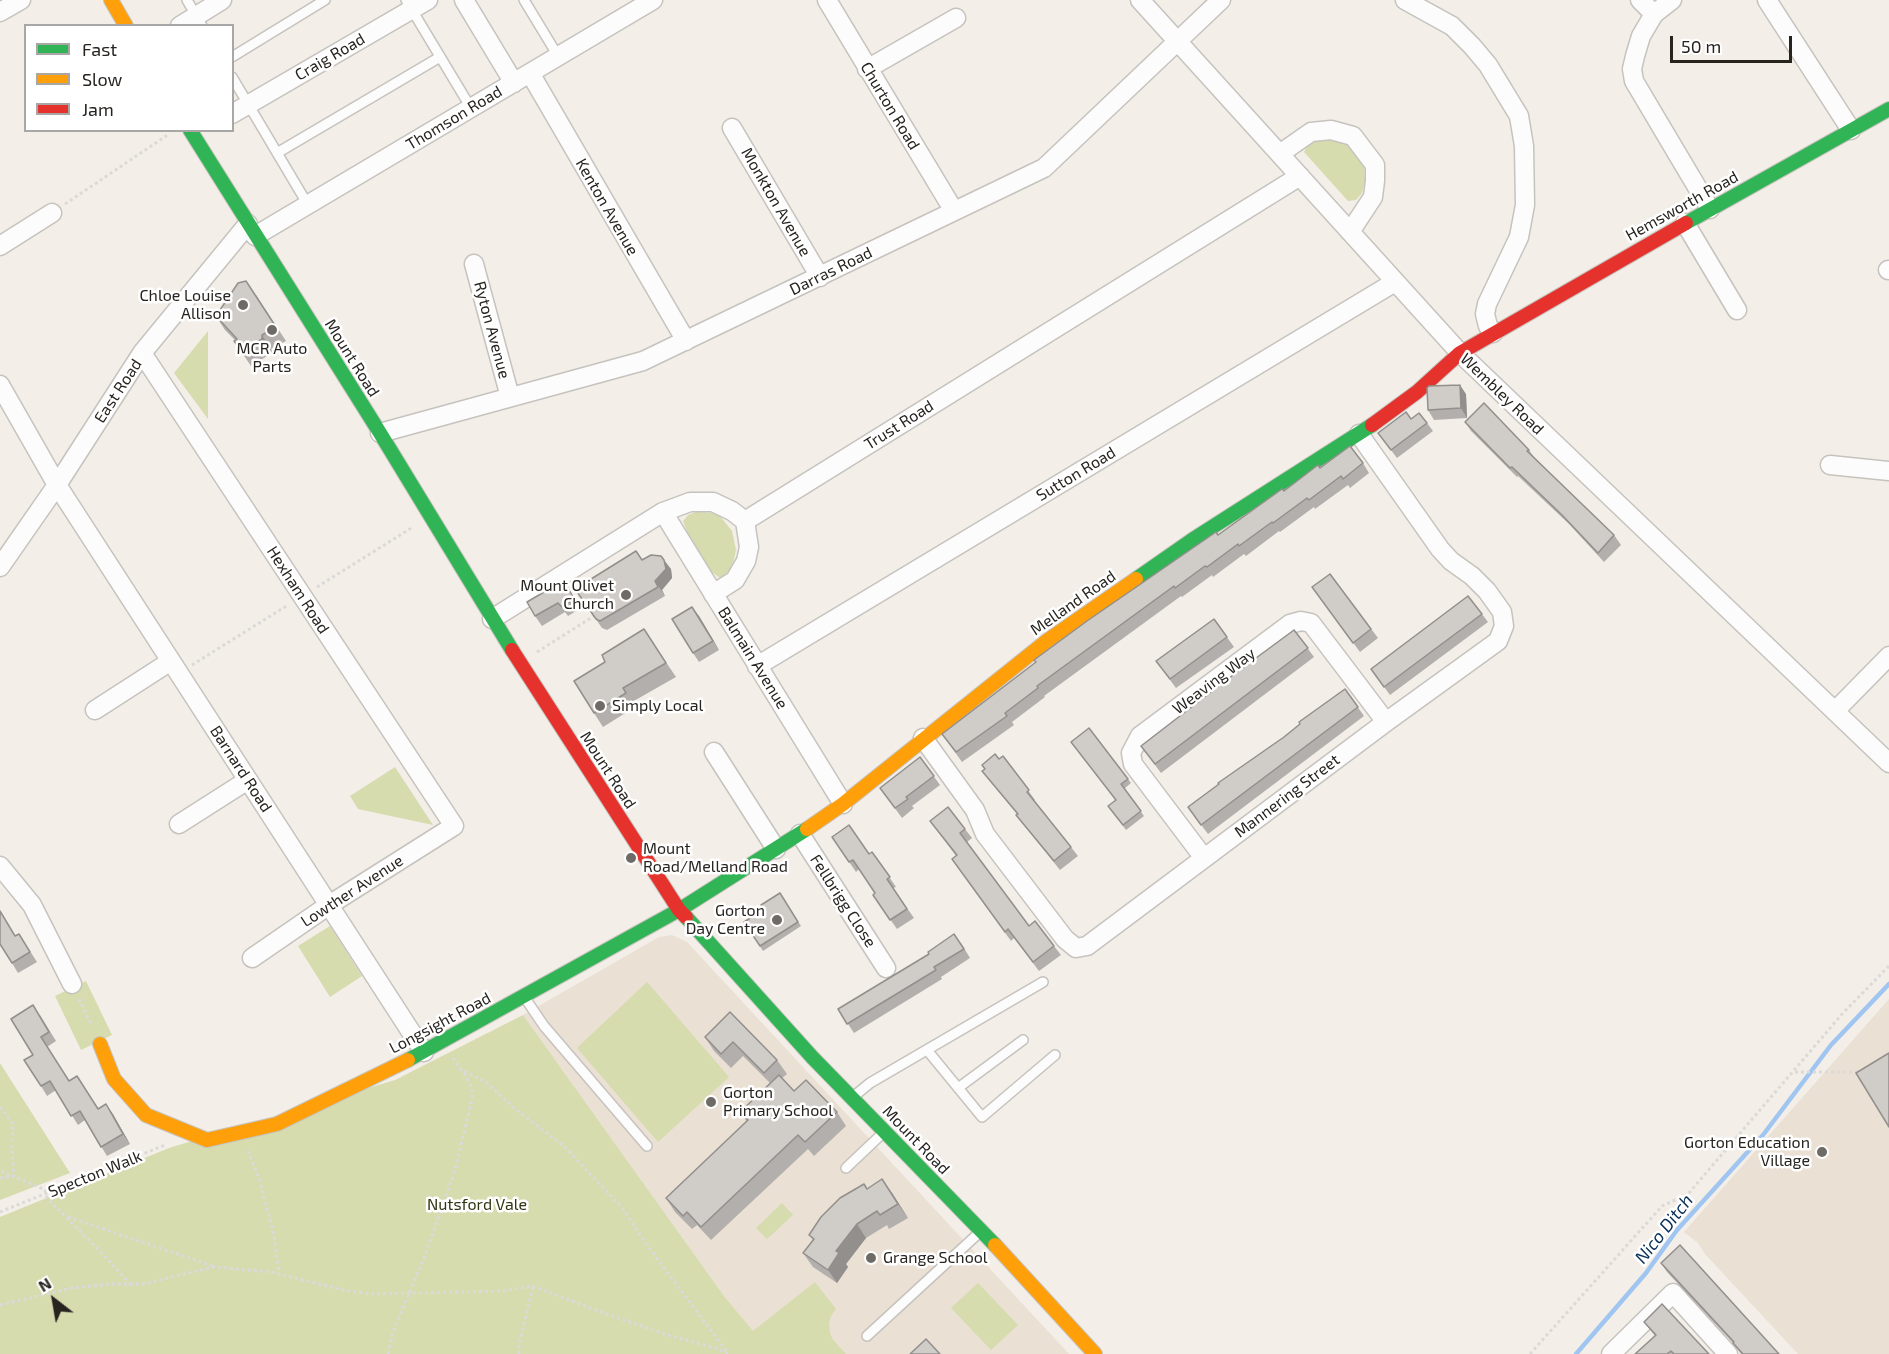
<!DOCTYPE html>
<html>
<head>
<meta charset="utf-8">
<style>
  body { margin:0 }
  #map { position:relative; width:1889px; height:1354px; overflow:hidden; background:#f3eee8; font-family:"Exo 2",sans-serif }
  canvas { display:block }
  .legend { position:absolute; left:24px; top:24px; width:210px; height:108px; box-sizing:border-box; background:#fff; border:2px solid #a9a7a6; margin:0; padding:8px 10px; list-style:none; font-size:18px; color:#272420 }
  .legend li { display:flex; align-items:center; gap:12px; height:30px }
  .legend b { width:30px; border:2px solid #a9a7a6 }
  .north { position:absolute; left:24px; top:1270px; width:60px; height:60px; -webkit-text-stroke:4px #fff; paint-order:stroke; rotate:329deg; font-size:16px; font-weight:700; line-height:24px; text-align:center; color:#272420 }
  .north::after { content:''; display:block; margin:auto; width:21px; height:27px; background:#272420; clip-path:polygon(50% 0,100% 100%,50% 72%,0 100%) }
  .scale { position:absolute; left:1670px; top:36px; width:122px; height:27px; box-sizing:border-box; border:3px solid #272420; border-top:0; padding-left:8px; font-size:18px; line-height:21px; white-space:nowrap; color:#272420; -webkit-text-stroke:4px #fff; paint-order:stroke }
</style>
</head>
<body>
<div id="map">
<canvas width="1889" height="1354"></canvas>
<ul class="legend">
<li><b style="height:8px;background:#30b455"></b>Fast</li>
<li><b style="height:8px;background:#ff9f0a"></b>Slow</li>
<li><b style="height:8px;background:#e5322d"></b>Jam</li>
</ul>
<div class="north">N</div>
<div class="scale">50 m</div>
</div>
<script>
const ctx = document.querySelector('canvas').getContext('2d');
ctx.lineJoin = 'round';
function paint(path, color) {
  ctx.fillStyle = color;
  ctx.fill(path, 'evenodd');
}
function poly(rows) {
  const path = new Path2D();
  for (const r of rows) {
    path.moveTo(r[0], r[1]);
    for (let i = 2; i < r.length; i += 2) path.lineTo(r[i], r[i + 1]);
  }
  return path;
}
function trace(path, color, width, dash) {
  ctx.strokeStyle = color;
  ctx.lineWidth = width;
  ctx.lineCap = dash ? 'butt' : 'round';
  ctx.setLineDash(dash || []);
  ctx.stroke(path);
}
function label(font, color, halo, rows, align = 'center') {
  ctx.font = font + ' "Exo 2",sans-serif';
  ctx.lineWidth = 5;
  ctx.setLineDash([]);
  ctx.textBaseline = 'middle';
  ctx.strokeStyle = halo;
  ctx.fillStyle = color;
  for (const [text, x, y, turn = 0] of rows) {
    ctx.save();
    ctx.translate(x, y);
    ctx.rotate((+turn || 0) * Math.PI / 180);
    ctx.textAlign = isNaN(turn) ? turn : align;
    if (halo) ctx.strokeText(text, 0, 0);
    ctx.fillText(text, 0, 0);
    ctx.restore();
  }
}
paint(poly([
  [672,935,687,942,1069,1354,771,1354,724,1296,523,1015,659,937],
  [1889,999,1889,1354,1798,1354,1705,1254,1698,1243,1684,1232]
]), '#eae0d4');
paint(poly([
  [1327,136,1345,140,1364,162,1365,182,1362,193,1356,200,1348,201,1304,152,1308,145],
  [208,331,208,419,174,373],
  [696,512,713,513,720,516,732,531,736,550,734,560,729,571,720,578,708,569,689,537,683,521,688,515],
  [395,767,433,825,358,809,350,796],
  [330,926,362,976,330,997,298,946],
  [86,981,112,1035,81,1050,55,996],
  [647,982,729,1077,658,1142,577,1048],
  [523,1015,724,1296,753,1331,815,1282,836,1309,831,1316,829,1324,830,1333,833,1340,846,1354,0,1354,0,1217,169,1148,395,1080],
  [0,1063,70,1173,0,1200],
  [782,1203,793,1215,767,1239,756,1228],
  [978,1283,1018,1325,991,1350,951,1308]
]), '#d6dcae');
trace(poly([
  [1576,1354,1646,1273,1677,1230,1763,1135,1831,1045,1889,984]
]), '#9fc5f0', 4.5);
const lane = poly([
  [187,0,202,26],
  [406,0,471,108],
  [524,0,558,56],
  [232,57,325,0],
  [232,77,308,205],
  [277,153,440,57],
  [525,998,544,1026,647,1146],
  [927,1050,982,1117,1055,1055],
  [958,1088,1023,1040],
  [853,1097,870,1083,1043,982],
  [846,1168,884,1132],
  [867,1336,980,1232]
]);
const street = poly([
  [464,0,514,83],
  [827,0,954,211],
  [1140,0,1460,353,1889,763],
  [1405,0,1452,26,1472,46,1488,65,1519,116,1524,146,1525,205,1519,237,1487,304,1485,314,1488,326,1493,333],
  [1640,0,1654,14,1672,0],
  [1767,0,1851,130],
  [0,12,21,0],
  [1654,14,1641,36,1635,56,1632,69,1634,81,1710,209],
  [180,26,222,0],
  [867,69,956,18],
  [530,73,686,341],
  [232,114,428,0],
  [732,128,820,277],
  [1281,153,1311,132,1331,130,1353,136,1375,165,1375,181,1373,197,1350,232],
  [1685,223,1737,310],
  [255,236,653,0],
  [0,246,52,213],
  [474,264,510,397],
  [1888,270,1889,270],
  [142,353,454,826,329,905,252,958],
  [0,385,57,485,424,1052],
  [380,433,643,361,1044,168,1221,0],
  [1830,465,1889,471],
  [663,512,843,804],
  [0,567,57,485,142,353,248,224],
  [713,594,735,580,746,561,749,547,745,521],
  [492,619,663,512,690,502,713,502,732,511,745,521,1300,176],
  [757,666,1395,282],
  [95,710,171,661],
  [1835,711,1889,656],
  [923,738,975,810,985,834,1065,939,1076,948,1087,946,1386,722,1498,641,1504,626,1502,612,1487,591,1472,576,1451,561,1440,549,1359,434],
  [714,752,776,849],
  [179,824,248,780],
  [800,834,886,968],
  [1204,858,1133,764,1131,753,1140,736,1231,668,1290,624,1301,621,1311,623,1386,722],
  [0,866,32,905,72,984],
  [1611,1354,1673,1293,1728,1354]
]);
const fast = poly([
  [190,130,380,433,512,650],
  [1686,223,1889,109],
  [1136,579,1192,540,1372,425],
  [686,917,812,1057,995,1245],
  [408,1060,679,910,807,829]
]);
const slow = poly([
  [111,0,126,26],
  [807,829,843,804,1048,640,1136,579],
  [100,1044,114,1079,146,1115,207,1140,277,1124,408,1060],
  [995,1245,1095,1354]
]);
const jam = poly([
  [1372,425,1417,392,1460,353,1686,223],
  [512,650,679,910,686,917]
]);
trace(lane, '#c6c3be', 12);
trace(street, '#c6c3be', 21);
trace(fast, '#c6c3be', 16);
trace(slow, '#c6c3be', 16);
trace(jam, '#c6c3be', 16);
trace(poly([
  [65,204,169,134],
  [317,587,413,527],
  [537,652,594,616],
  [192,665,288,605],
  [79,999,92,1026],
  [453,1058,460,1069,486,1082,514,1108,564,1146,623,1209,644,1241,728,1353],
  [1795,1072,1862,1072],
  [0,1107,13,1124,12,1150,14,1176,0,1171],
  [248,1151,258,1175,274,1235,279,1274],
  [0,1178,14,1176,45,1190,47,1198,99,1250,130,1284],
  [0,1212,165,1145],
  [68,1217,213,1266],
  [0,1305,72,1288,112,1284,143,1284,214,1267,271,1272,343,1290,370,1294,501,1291,533,1286,606,1314,668,1335,712,1347,728,1354],
  [388,1354,393,1332,426,1253,455,1170,473,1095,470,1083,461,1070],
  [519,1354,518,1350,533,1286],
  [1530,1354,1662,1206,1688,1194,1843,1013,1889,966]
]), '#dbdad8', 3, [3, 3]);
trace(lane, '#fdfcfc', 9);
trace(street, '#fdfcfc', 18);
trace(fast, '#30b455', 14);
trace(slow, '#ff9f0a', 14);
trace(jam, '#e5322d', 14);
paint(poly([
  [256,295,286,341,271,349,272,353,251,366,234,341,235,340,225,330,216,316],
  [1466,394,1467,418,1434,420,1428,410],
  [1411,419,1427,423,1433,431,1397,458,1378,433],
  [1465,422,1529,450,1534,457,1614,535,1621,545,1604,562,1569,524,1518,476,1517,477,1471,431],
  [1363,463,1369,473,1350,488,1348,485,1315,509,1314,507,1280,532,1279,531,1246,556,1244,554,1213,577,1212,575,1182,597,1181,596,1044,696,1045,697,1012,722,1014,725,962,762,942,734,1218,535,1284,491,1320,468],
  [643,560,671,569,672,578,662,590,665,596,607,630,602,628,575,589],
  [1330,574,1378,638,1360,652,1312,587],
  [568,588,581,608,568,616,565,612,542,626,535,616,561,592],
  [1468,596,1488,622,1390,695,1371,669],
  [699,616,719,650,699,662,693,653],
  [1214,619,1234,647,1176,688,1156,661],
  [1294,630,1314,657,1161,773,1141,746],
  [653,643,676,677,632,702,635,707,603,727,594,713],
  [1345,689,1364,716,1208,834,1188,807,1284,737],
  [1089,728,1131,783,1124,789,1144,816,1126,830,1108,806,1115,801],
  [1003,756,1035,800,1034,800,1078,856,1060,870,1023,824,1016,815,1017,814,989,780,982,771],
  [920,757,940,785,912,806,914,808,902,818,880,788],
  [930,821,965,829,972,838,967,842,1015,907,1029,926,1054,946,1061,955,1039,971,1014,938,1011,941,952,859,956,856],
  [832,837,869,854,872,852,896,887,893,888,914,918,897,929,873,895,875,893,859,869,856,872],
  [780,893,801,926,763,951,744,922,763,910],
  [19,934,37,962,18,973,12,963,16,936],
  [961,943,970,958,941,977,942,979,854,1033,838,1009],
  [730,1012,777,1060,787,1074,782,1078,794,1091,837,1112,846,1126,814,1156,808,1149,711,1240,697,1225,692,1229,675,1212,666,1198,747,1122,740,1112,770,1083,743,1056,731,1068,714,1051,705,1037],
  [40,1015,56,1041,47,1047,69,1081,77,1076,99,1109,106,1104,130,1144,107,1156,85,1120,78,1125,56,1090,47,1096,41,1086],
  [867,1189,892,1193,908,1218,889,1229,887,1225,866,1238,846,1264,848,1267,837,1283,813,1267,803,1253,813,1240,809,1235],
  [1661,1263,1779,1354,1741,1354,1733,1343,1667,1272],
  [1644,1322,1709,1354,1635,1354,1655,1336]
]), '#b3afac');
paint(poly([
  [262,335,271,349,272,353,262,339],
  [1460,385,1466,394,1467,418,1461,408],
  [664,560,671,569,672,578,662,590,665,596,655,581],
  [692,607,699,616,719,650,713,641],
  [106,1104,113,1114,130,1144,123,1134],
  [882,1179,892,1193,908,1218,898,1204],
  [857,1224,866,1238,846,1264,848,1267,837,1283,828,1270,836,1251]
]), '#928f8c');
const building = poly([
  [246,281,276,327,262,335,262,339,242,352,234,341,237,339,216,316,238,283,246,281],
  [1460,385,1461,408,1428,410,1427,388,1429,386,1460,385],
  [1484,403,1529,450,1527,451,1614,535,1598,553,1562,515,1512,467,1510,468,1465,422,1484,403],
  [1406,412,1411,419,1419,413,1427,423,1391,450,1378,433,1406,412],
  [1350,446,1363,463,1343,479,1341,476,1309,500,1307,498,1273,523,1272,522,1239,546,1238,544,1207,567,1205,566,1175,588,1174,586,1037,686,1038,688,1005,713,1007,716,956,752,942,734,1036,662,1034,660,1087,621,1216,532,1218,535,1282,489,1284,491,1318,465,1320,468,1350,446],
  [636,551,642,560,651,555,661,556,664,560,666,569,655,581,658,587,600,621,596,619,575,589,636,551],
  [1330,574,1371,629,1353,643,1312,587,1330,574],
  [556,585,560,592,568,588,574,599,562,607,558,603,535,616,527,602,556,585],
  [1468,596,1482,614,1384,687,1371,669,1468,596],
  [692,607,713,641,693,653,672,619,692,607],
  [1214,619,1227,637,1170,679,1156,661,1214,619],
  [644,629,666,663,623,688,626,693,594,713,574,681,605,662,602,655,644,629],
  [1294,630,1308,648,1155,764,1141,746,1237,672,1294,630],
  [1345,689,1358,707,1201,825,1188,807,1219,784,1218,783,1284,737,1300,724,1299,722,1345,689],
  [1089,728,1128,779,1121,784,1141,811,1123,825,1108,806,1116,800,1071,742,1089,728],
  [995,754,999,759,1003,756,1029,790,1027,792,1071,847,1054,861,1016,815,1018,814,982,771,985,769,982,765,995,754],
  [920,757,934,776,906,797,908,799,895,808,880,788,920,757],
  [948,807,965,829,960,833,1015,907,1029,926,1035,921,1054,946,1033,962,1008,929,1005,932,952,859,957,855,930,821,948,807],
  [849,825,869,854,872,852,890,877,887,879,907,909,890,920,873,895,875,893,853,860,849,862,832,837,849,825],
  [780,893,798,922,760,946,744,922,763,910,761,905,780,893],
  [0,911,15,936,19,934,30,952,12,963,0,944,0,911],
  [954,934,964,949,934,967,936,970,847,1024,838,1009,929,954,928,952,954,934],
  [33,1005,49,1032,41,1037,69,1081,77,1076,98,1109,106,1104,123,1134,101,1147,80,1111,71,1116,50,1081,41,1086,24,1060,33,1055,11,1019,33,1005],
  [730,1012,777,1060,764,1073,733,1042,721,1054,705,1037,730,1012],
  [1889,1053,1889,1127,1856,1073,1889,1053],
  [779,1075,794,1091,806,1080,837,1112,805,1142,798,1135,701,1227,687,1212,683,1216,666,1198,748,1120,740,1112,779,1075],
  [882,1179,898,1204,880,1215,877,1211,857,1224,836,1251,839,1253,828,1270,803,1253,814,1239,809,1235,821,1217,840,1198,864,1184,867,1189,882,1179],
  [1680,1245,1779,1354,1743,1354,1733,1343,1734,1342,1661,1263,1680,1245],
  [1662,1304,1709,1354,1674,1354,1671,1351,1667,1354,1635,1354,1656,1335,1644,1322,1662,1304],
  [926,1339,940,1354,910,1354,926,1339]
]);
paint(building, '#d0ccc8');
trace(building, '#928f8c', 1.5);
for (const [x, y, r, color] of [
  [243,305,6,"#6e6b66"],
  [272,330,6,"#6e6b66"],
  [626,595,6,"#6e6b66"],
  [600,706,6,"#6e6b66"],
  [631,858,6,"#6e6b66"],
  [777,920,6,"#6e6b66"],
  [711,1102,6,"#6e6b66"],
  [1822,1152,6,"#6e6b66"],
  [871,1258,6,"#6e6b66"]
]) {
  const dot = new Path2D();
  dot.arc(x, y, r, 0, 2 * Math.PI);
  ctx.fillStyle = color;
  ctx.fill(dot);
  trace(dot, '#fff', 2);
}
label('16px', '#272420', '#fff', [
  ["Craig Road",330,57,-30],
  ["Churton Road",890,106,59],
  ["Thomson Road",454,118,-31],
  ["Monkton Avenue",776,202,60],
  ["Hemsworth Road",1682,206,-29],
  ["Kenton Avenue",607,207,60],
  ["Darras Road",831,271,-26],
  ["Ryton Avenue",492,330,75],
  ["Mount Road",352,358,58],
  ["East Road",118,391,-57],
  ["Wembley Road",1502,394,44],
  ["Trust Road",899,425,-32],
  ["Sutton Road",1076,474,-31],
  ["Hexham Road",298,590,57],
  ["Melland Road",1073,603,-35],
  ["Balmain Avenue",753,658,58],
  ["Weaving Way",1214,681,-37],
  ["Barnard Road",241,769,57],
  ["Mount Road",608,770,57],
  ["Mannering Street",1287,796,-37],
  ["Lowther Avenue",352,891,-33],
  ["Fellbrigg Close",843,901,57],
  ["Longsight Road",440,1023,-28],
  ["Mount Road",916,1140,46],
  ["Specton Walk",95,1174,-22]
]);
label('16px', '#272420', '#fff', [
  ["Chloe Louise",231,296],
  ["Allison",231,314],
  ["MCR Auto",272,349,"center"],
  ["Parts",272,367,"center"],
  ["Mount Olivet",614,586],
  ["Church",614,604],
  ["Simply Local",612,706,"left"],
  ["Mount",643,849,"left"],
  ["Road/Melland Road",643,867,"left"],
  ["Gorton",765,911],
  ["Day Centre",765,929],
  ["Gorton",723,1093,"left"],
  ["Primary School",723,1111,"left"],
  ["Gorton Education",1810,1143],
  ["Village",1810,1161],
  ["Grange School",883,1258,"left"]
], 'right');
label('16px', '#2f3511', '#fff', [
  ["Nutsford Vale",477,1205]
]);
label('italic 18px', '#083059', '#fff', [
  ["Nico Ditch",1664,1229,-52]
]);
</script>
</body>
</html>
